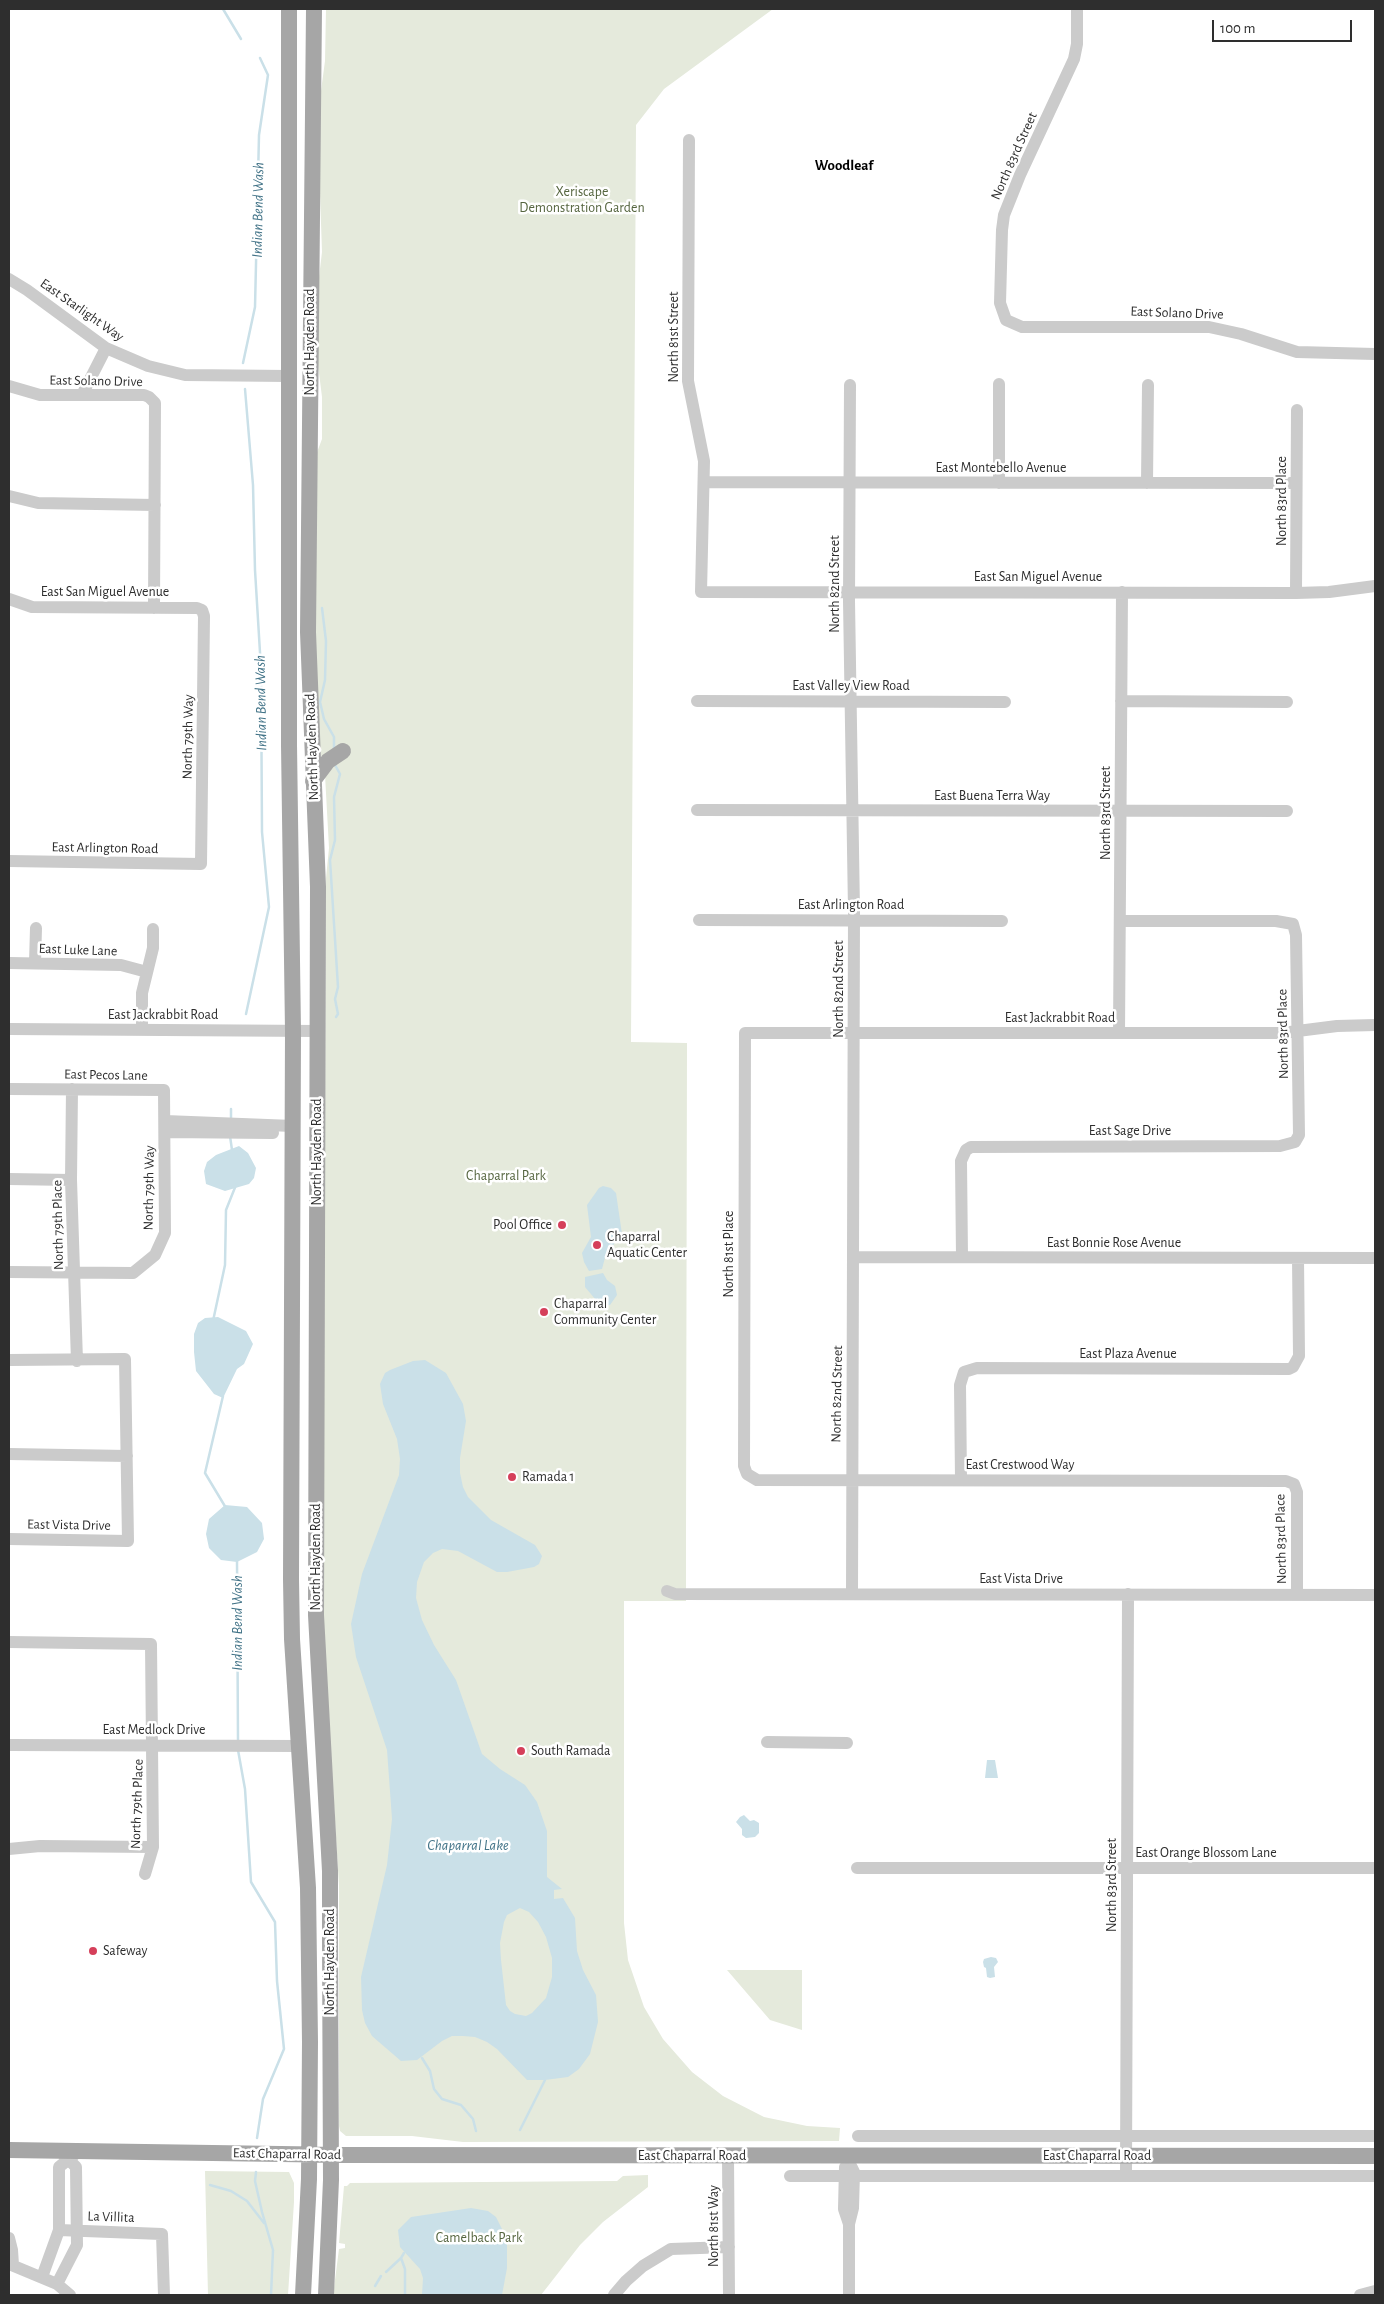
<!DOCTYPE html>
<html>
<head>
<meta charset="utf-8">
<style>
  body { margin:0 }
  #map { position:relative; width:1384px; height:2304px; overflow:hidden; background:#fff; font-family:"Alegreya Sans",sans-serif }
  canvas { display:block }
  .frame { position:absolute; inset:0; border:10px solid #2e2e2e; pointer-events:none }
  .scale { position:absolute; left:1212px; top:20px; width:140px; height:22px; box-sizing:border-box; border:2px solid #2e2e2e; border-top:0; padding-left:6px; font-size:15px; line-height:18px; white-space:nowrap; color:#2e2e2e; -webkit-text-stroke:4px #fff; paint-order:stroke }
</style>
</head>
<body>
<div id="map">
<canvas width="1384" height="2304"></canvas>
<div class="frame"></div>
<div class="scale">100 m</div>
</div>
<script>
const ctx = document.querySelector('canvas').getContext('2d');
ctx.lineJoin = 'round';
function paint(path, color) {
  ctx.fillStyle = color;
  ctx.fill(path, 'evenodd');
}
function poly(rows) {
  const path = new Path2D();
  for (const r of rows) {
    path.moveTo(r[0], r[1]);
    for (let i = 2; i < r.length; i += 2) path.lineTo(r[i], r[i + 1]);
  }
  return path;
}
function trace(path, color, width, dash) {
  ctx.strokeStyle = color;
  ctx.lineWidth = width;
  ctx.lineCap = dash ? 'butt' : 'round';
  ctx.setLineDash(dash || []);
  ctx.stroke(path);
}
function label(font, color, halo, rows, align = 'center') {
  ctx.font = font + ' "Alegreya Sans",sans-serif';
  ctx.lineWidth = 5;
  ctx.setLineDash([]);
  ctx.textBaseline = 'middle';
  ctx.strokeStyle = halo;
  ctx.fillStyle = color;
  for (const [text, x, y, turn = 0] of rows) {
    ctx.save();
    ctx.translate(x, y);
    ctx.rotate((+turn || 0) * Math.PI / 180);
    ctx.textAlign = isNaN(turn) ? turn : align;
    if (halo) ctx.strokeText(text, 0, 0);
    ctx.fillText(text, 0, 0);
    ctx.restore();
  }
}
paint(poly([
  [326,9,773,9,664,89,636,125,631,1042,687,1043,686,1535,686,1601,624,1601,624,1923,628,1960,644,2007,663,2039,692,2072,723,2096,764,2117,807,2126,840,2128,839,2141,463,2142,412,2136,346,2136,340,2131,339,2126,339,1886,323,1628,326,878,329,848,325,775,317,735,316,675,316,455,322,439,322,397,317,357,317,294,322,252,319,165,321,91,325,61],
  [727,1970,802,1970,802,2030,770,2020],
  [205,2171,289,2172,294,2183,294,2202,288,2295,208,2295],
  [648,2175,648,2187,603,2222,580,2245,541,2295,333,2295,339,2249,345,2248,345,2244,339,2243,344,2186,347,2186,350,2183,617,2181,623,2176]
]), '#e5eadc');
paint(poly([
  [239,1146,248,1153,256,1168,254,1178,249,1184,225,1191,206,1184,204,1171,207,1162,216,1155],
  [603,1186,611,1188,616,1193,622,1234,606,1254,602,1269,589,1271,584,1262,582,1253,591,1237,587,1205,599,1188],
  [603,1273,607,1280,615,1286,617,1295,610,1305,601,1306,585,1287,585,1277],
  [218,1317,246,1331,253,1344,244,1364,237,1369,223,1398,214,1394,196,1371,194,1352,194,1334,198,1323,205,1318],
  [425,1360,446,1373,463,1404,466,1421,460,1458,460,1473,463,1487,468,1497,491,1520,535,1545,542,1556,539,1564,534,1567,507,1572,497,1572,458,1551,442,1549,433,1553,424,1562,417,1582,416,1598,422,1620,434,1645,456,1680,482,1754,500,1769,525,1785,537,1802,547,1831,547,1877,562,1889,554,1890,554,1899,563,1898,575,1918,577,1951,583,1970,596,1995,598,2022,590,2054,579,2069,568,2077,545,2080,527,2080,497,2049,487,2042,475,2037,463,2036,452,2036,442,2041,417,2060,401,2061,372,2036,365,2023,362,2010,361,1977,387,1865,392,1819,387,1750,356,1657,351,1624,362,1574,399,1475,400,1459,397,1439,383,1404,380,1384,385,1373,390,1370,413,1361],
  [520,1908,529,1912,538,1922,546,1937,552,1958,552,1977,546,1998,532,2013,526,2016,515,2014,510,2011,506,2005,501,1960,500,1943,504,1922,507,1915],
  [225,1505,247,1507,262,1523,264,1539,257,1552,237,1562,221,1560,209,1548,206,1534,209,1519],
  [987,1760,995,1760,998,1778,985,1778],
  [744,1815,750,1821,754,1820,759,1823,759,1833,755,1837,746,1838,742,1835,742,1829,736,1822,740,1817],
  [991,1957,996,1958,998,1962,994,1967,995,1977,990,1978,987,1977,986,1968,984,1967,983,1962,984,1959],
  [471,2208,488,2211,496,2217,504,2233,507,2243,507,2268,502,2295,422,2295,423,2278,420,2269,400,2247,398,2230,411,2217]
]), '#cae0e8');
trace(poly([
  [223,9,241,39],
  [243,363,255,307,259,135,268,75,260,58],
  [245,389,253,485,255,570,261,669,262,832,269,907,246,1014],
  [322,608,326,641,325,680,320,702,324,719,334,737,334,750],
  [334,763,340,774,334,797,335,840,330,860,338,987,335,999,338,1014,336,1017],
  [231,1120,231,1109],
  [230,1136,232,1150],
  [213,1321,225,1265,226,1210,236,1185],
  [223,1396,205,1473,226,1508],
  [237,1560,238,1742],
  [238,1750,245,1789,251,1882,275,1922,277,1981,284,2049,263,2099,257,2138],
  [422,2058,430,2071,434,2089,442,2099,461,2105,473,2119,476,2131],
  [520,2130,545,2080],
  [256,2172,255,2181,262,2212,273,2250,271,2295],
  [210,2185,231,2191,247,2201,264,2223],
  [404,2253,401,2258,405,2269,405,2295],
  [386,2272,401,2258],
  [375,2286,381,2276]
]), '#cae0e8', 2.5);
trace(poly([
  [1077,9,1077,44,1074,59,1020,175,1004,215,1002,230,1000,303,1006,320,1022,327,1209,327,1241,334,1297,352,1375,354],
  [689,140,688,381,704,461,701,592,1296,593,1329,592,1375,586],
  [9,279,27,290,106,348,148,366,185,375,288,376],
  [999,384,999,483],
  [850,385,849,601,854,911,852,1593],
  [9,386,40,395,144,395,149,397,155,403,154,608],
  [82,395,106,348],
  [705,482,1296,483],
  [1147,483,1148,385],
  [9,496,38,503,155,505],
  [1296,593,1297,410],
  [9,599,32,607,197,608,202,610,204,616,201,864,9,861],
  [697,701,1005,702],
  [1121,701,1287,702],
  [697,810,1287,811],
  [699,920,1002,921],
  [9,963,121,965,147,972],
  [35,963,36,928],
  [9,1029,317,1031],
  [142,1030,142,993,153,948,153,929],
  [1119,1033,1122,592],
  [9,1089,164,1090,165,1233,155,1255,133,1273,9,1272],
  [72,1089,71,1180,77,1361],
  [165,1121,293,1126],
  [165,1132,273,1133],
  [9,1179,71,1180],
  [853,1257,1375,1258],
  [962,1257,961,1161,966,1150,971,1147,1280,1146,1295,1142,1299,1135,1296,935,1293,924,1276,921,1121,921],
  [9,1360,125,1359,128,1541,9,1539],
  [9,1454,127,1456],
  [961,1480,960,1385,964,1372,977,1368,1289,1369,1293,1367,1299,1356,1298,1258],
  [667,1591,675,1594,1375,1595],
  [1297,1594,1297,1492,1294,1484,1286,1481,757,1480,747,1474,744,1466,745,1033,1282,1033,1337,1026,1375,1025],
  [9,1642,151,1644,153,1847,145,1874],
  [767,1742,847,1743],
  [9,1745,300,1746],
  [9,1849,40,1846,153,1847],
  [857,1868,1375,1868],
  [858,2136,1375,2136],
  [728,2156,729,2295],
  [846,2156,854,2172,853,2208,849,2224,849,2295],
  [845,2167,844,2209,849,2224],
  [790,2176,1375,2176],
  [1126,2176,1128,1594],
  [59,2230,162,2234,164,2295],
  [9,2238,12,2250,13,2265],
  [9,2264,57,2284,70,2295],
  [42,2277,59,2230,59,2167,74,2155],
  [57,2284,77,2245,76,2167,59,2150],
  [614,2295,626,2281,643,2266,671,2249,729,2247],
  [1360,2295,1375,2291]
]), '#cbcbcb', 12);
trace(poly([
  [289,9,289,745,293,1031,291,1579,292,1639,308,1888,310,2042,309,2179,303,2295],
  [314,9,308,632,318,887,316,1615,330,1871,330,1938,331,2180,326,2295],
  [313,781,328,761,343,751],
  [9,2150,348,2155,1375,2156]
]), '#a6a6a6', 16);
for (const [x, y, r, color] of [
  [562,1225,5,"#d53f5a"],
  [597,1245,5,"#d53f5a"],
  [544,1312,5,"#d53f5a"],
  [512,1477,5,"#d53f5a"],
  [521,1751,5,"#d53f5a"],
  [93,1951,5,"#d53f5a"]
]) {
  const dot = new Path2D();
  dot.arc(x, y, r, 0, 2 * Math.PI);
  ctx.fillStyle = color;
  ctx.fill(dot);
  trace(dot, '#fff', 2);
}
label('14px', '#2e2e2e', '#fff', [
  ["North 83rd Street",1014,156,-66],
  ["East Starlight Way",82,310,35],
  ["East Solano Drive",1177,313,2],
  ["North 81st Street",674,337,-90],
  ["North Hayden Road",310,342,-90],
  ["East Solano Drive",96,381,1],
  ["East Montebello Avenue",1001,468],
  ["North 83rd Place",1282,501,-90],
  ["East San Miguel Avenue",1038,577],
  ["North 82nd Street",835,584,-90],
  ["East San Miguel Avenue",105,592],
  ["East Valley View Road",851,686],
  ["North 79th Way",188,737,-89],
  ["North Hayden Road",312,747,-92],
  ["East Buena Terra Way",992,796],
  ["North 83rd Street",1106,813,-90],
  ["East Arlington Road",105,848,1],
  ["East Arlington Road",851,905],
  ["East Luke Lane",78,950,2],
  ["North 82nd Street",839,989,-90],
  ["East Jackrabbit Road",163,1015],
  ["East Jackrabbit Road",1060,1018],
  ["North 83rd Place",1283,1034,-91],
  ["East Pecos Lane",106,1075,1],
  ["East Sage Drive",1130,1131],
  ["North Hayden Road",317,1152,-90],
  ["North 79th Way",149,1188,-89],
  ["North 79th Place",58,1225,-91],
  ["East Bonnie Rose Avenue",1114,1243],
  ["North 81st Place",729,1254,-90],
  ["East Plaza Avenue",1128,1354],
  ["North 82nd Street",837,1394,-89],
  ["East Crestwood Way",1020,1465],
  ["East Vista Drive",69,1525,1],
  ["North 83rd Place",1281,1539,-91],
  ["North Hayden Road",316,1557,-90],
  ["East Vista Drive",1021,1579],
  ["East Medlock Drive",154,1730],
  ["North 79th Place",137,1804,-88],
  ["East Orange Blossom Lane",1206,1853],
  ["North 83rd Street",1112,1885,-90],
  ["North Hayden Road",330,1962,-90],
  ["East Chaparral Road",287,2154,1],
  ["East Chaparral Road",692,2156],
  ["East Chaparral Road",1097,2156],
  ["La Villita",111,2217,2],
  ["North 81st Way",714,2226,-90]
]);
label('14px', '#55653f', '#fff', [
  ["Xeriscape",582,192],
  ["Demonstration Garden",582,208],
  ["Chaparral Park",506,1176],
  ["Camelback Park",479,2238]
]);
label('14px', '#2e2e2e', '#fff', [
  ["Pool Office",552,1225,"right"],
  ["Chaparral",607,1237],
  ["Aquatic Center",607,1253],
  ["Chaparral",554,1304],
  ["Community Center",554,1320],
  ["Ramada 1",522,1477],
  ["South Ramada",531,1751],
  ["Safeway",103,1951]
], 'left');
label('bold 15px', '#000', '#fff', [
  ["Woodleaf",844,165]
]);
label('italic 15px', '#437488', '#fff', [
  ["Indian Bend Wash",258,210,-89],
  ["Indian Bend Wash",261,703,-91],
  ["Indian Bend Wash",237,1623,-90],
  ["Chaparral Lake",468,1845]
]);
</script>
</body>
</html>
